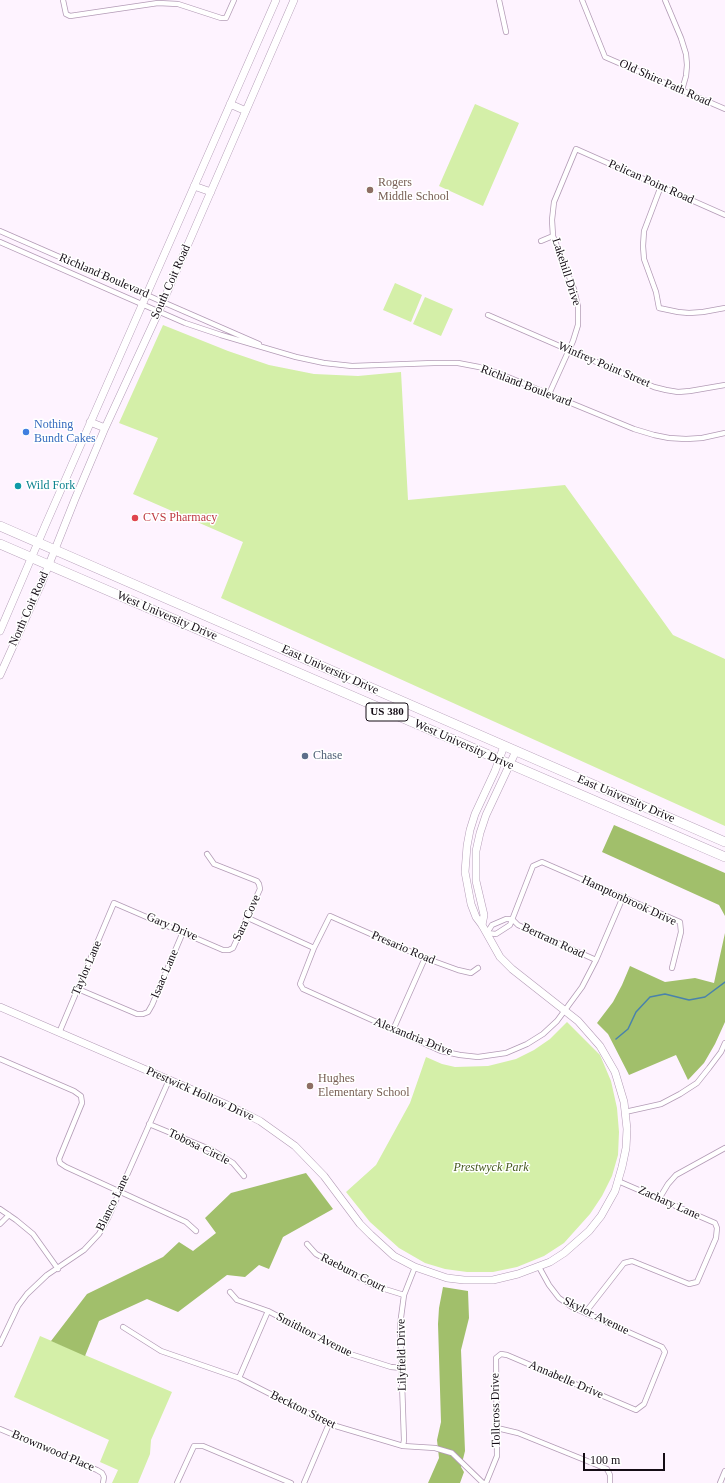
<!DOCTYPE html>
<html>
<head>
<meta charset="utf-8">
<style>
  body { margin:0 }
  #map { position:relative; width:725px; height:1483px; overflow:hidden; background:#fef3ff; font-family:Georgia,serif }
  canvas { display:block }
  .scale { position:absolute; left:583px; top:1453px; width:82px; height:18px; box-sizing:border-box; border:2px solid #140c15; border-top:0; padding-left:5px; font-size:12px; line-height:14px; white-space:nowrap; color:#140c15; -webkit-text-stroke:3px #fff; paint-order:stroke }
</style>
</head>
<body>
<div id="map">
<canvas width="725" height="1483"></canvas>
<div class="scale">100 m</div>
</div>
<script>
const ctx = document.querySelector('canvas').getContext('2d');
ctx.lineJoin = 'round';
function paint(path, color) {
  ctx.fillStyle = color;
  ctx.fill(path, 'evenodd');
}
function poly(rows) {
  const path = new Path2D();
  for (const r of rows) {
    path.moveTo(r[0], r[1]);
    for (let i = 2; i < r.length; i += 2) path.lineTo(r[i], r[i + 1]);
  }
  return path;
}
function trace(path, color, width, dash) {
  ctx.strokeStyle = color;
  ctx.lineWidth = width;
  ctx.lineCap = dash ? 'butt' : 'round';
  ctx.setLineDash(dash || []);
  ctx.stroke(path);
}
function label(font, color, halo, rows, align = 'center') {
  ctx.font = font + ' Georgia,serif';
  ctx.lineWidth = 3;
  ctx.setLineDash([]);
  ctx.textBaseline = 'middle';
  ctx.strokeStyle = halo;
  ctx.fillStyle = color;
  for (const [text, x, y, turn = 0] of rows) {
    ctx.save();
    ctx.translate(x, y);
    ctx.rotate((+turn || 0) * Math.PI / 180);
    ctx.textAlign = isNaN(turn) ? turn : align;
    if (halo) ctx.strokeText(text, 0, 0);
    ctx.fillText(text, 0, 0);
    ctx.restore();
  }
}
paint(poly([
  [475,104,519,123,483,206,439,186],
  [395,283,422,295,411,322,383,310],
  [425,297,453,309,441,336,413,324],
  [163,325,228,351,269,365,314,374,358,376,401,372,408,500,565,485,673,635,725,659,725,826,221,598,243,542,133,494,158,438,119,423],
  [567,1022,600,1055,611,1081,617,1108,619,1132,618,1155,612,1176,602,1196,590,1214,564,1243,544,1256,517,1267,493,1272,467,1272,445,1269,425,1263,399,1248,370,1222,346,1192,376,1165,410,1103,426,1057,442,1064,455,1067,488,1066,516,1059,534,1050,550,1039],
  [40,1336,172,1392,151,1440,150,1454,138,1483,112,1483,118,1470,100,1462,109,1440,14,1397]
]), '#d4efa8');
paint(poly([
  [614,825,725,873,725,916,719,905,602,852],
  [725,933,725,1022,715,1044,704,1063,688,1080,676,1055,629,1075,608,1034,597,1023,613,1002,622,985,630,966,665,982,695,978,714,983],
  [306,1173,333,1209,283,1237,269,1269,259,1265,245,1277,227,1275,178,1312,147,1299,99,1321,85,1356,51,1341,87,1294,163,1257,179,1242,193,1251,216,1233,205,1218,231,1193],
  [443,1287,468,1291,469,1318,461,1350,465,1451,461,1467,464,1472,460,1483,428,1483,439,1458,437,1440,441,1422,438,1324,439,1308]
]), '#a1bf6b');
trace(poly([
  [616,1039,628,1029,636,1012,650,997,665,994,689,1000,705,997,725,982]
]), '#4982ac', 1.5);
const street = poly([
  [63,0,66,14,70,16,158,3,178,4,221,18,226,18,234,0],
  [499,0,506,32],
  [582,0,605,57,725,109],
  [665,0,681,38,686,54,687,65,686,76,682,90],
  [661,186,644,231,643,246,644,259,656,292,659,308,678,312,689,313,703,312,725,308],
  [0,231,259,344],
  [541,241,553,236],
  [0,242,185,323,221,335,296,357,324,363,352,366,434,363,458,363,479,367,498,373,634,429,654,435,669,438,686,439,702,438,725,433],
  [488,315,654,387,666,390,678,392,690,391,725,385],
  [549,394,573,341,578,325,578,307,574,289,553,236,552,220,554,202,576,149,725,215],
  [248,918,314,948],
  [512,919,506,919,492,925,487,933,496,934,510,925,533,866,542,862,680,922,681,932,672,968],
  [512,919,518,925,596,960],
  [478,968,471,973,458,970,425,958,330,916,314,948,300,984,303,989,441,1051,460,1055,478,1057,506,1053,527,1044,543,1034,557,1021,582,987,596,960,623,897],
  [78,989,137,1014,143,1014,148,1012,152,1005,183,932],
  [393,1030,425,958],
  [59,1033,114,903,223,950,229,950,233,948,260,889,259,884,257,881,214,864,207,854],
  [0,1059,74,1091,81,1096,82,1103,59,1159,60,1163,66,1167,186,1222,196,1231],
  [625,1112,661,1104,680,1094,697,1083,709,1068,721,1052,725,1043],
  [149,1124,212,1150,233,1163,244,1176],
  [659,1199,668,1184,676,1175,725,1148],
  [0,1209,16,1220,33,1234,58,1269],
  [0,1224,9,1215],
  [307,1244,316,1254,375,1286,404,1295],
  [230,1292,237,1300,268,1311,350,1354,391,1367,402,1368],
  [585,1313,624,1263,632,1261,689,1284,697,1282,716,1238,717,1228,715,1223,618,1181],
  [123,1327,161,1351,239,1378,329,1424,403,1446,435,1448,452,1453,483,1483],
  [0,1344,18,1306,27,1294,47,1275,84,1250,99,1234,108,1218,169,1080],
  [239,1378,268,1311],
  [497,1428,518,1433,607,1469,610,1475,610,1483],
  [0,1429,97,1470,102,1473,104,1477,103,1483],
  [403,1446,404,1440,400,1325,404,1295,415,1267],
  [177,1483,194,1446,203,1446,291,1483],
  [304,1483,329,1424],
  [486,1483,497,1456,496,1358,501,1354,507,1355,636,1410,644,1404,665,1352,662,1347,572,1307,559,1298,549,1285,539,1267],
  [720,1483,725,1471]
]);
const secondary = poly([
  [230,104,246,111],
  [194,186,211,192],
  [90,422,105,428],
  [0,631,45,526,276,0],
  [0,675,42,582,75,499,105,428,159,311,294,0],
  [482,925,484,915,476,881,476,851,480,833,486,815,516,751],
  [0,1007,232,1107,260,1121,295,1146,324,1176,360,1224,371,1235,394,1256,415,1267,447,1278,464,1280,493,1280,518,1274,550,1262,564,1253,589,1231,601,1216,615,1191,622,1167,626,1148,627,1129,624,1102,615,1072,600,1046,578,1021,512,969,500,957,482,925,476,917,471,904,465,872,467,846,470,830,475,814,495,771,504,746]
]);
const highway = poly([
  [0,526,725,842],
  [0,544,725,857]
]);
trace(street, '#b39bb6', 6);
trace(secondary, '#b39bb6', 8);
trace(highway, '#b39bb6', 10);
trace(street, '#fff', 4.5);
trace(secondary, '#fff', 7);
trace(highway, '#fff', 9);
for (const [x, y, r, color] of [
  [370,190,4,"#8d6e63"],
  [26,432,4,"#3f7fe0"],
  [18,486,4,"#0f9aa8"],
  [135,518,4,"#e0444e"],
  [305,756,4,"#5c6f8a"],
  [310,1086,4,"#8d6e63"]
]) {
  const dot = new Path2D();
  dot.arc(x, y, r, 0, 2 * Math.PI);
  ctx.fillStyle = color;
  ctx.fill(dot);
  trace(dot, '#fff', 1.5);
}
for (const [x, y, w] of [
  [387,712,42]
]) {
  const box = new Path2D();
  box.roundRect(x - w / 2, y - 9, w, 18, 3);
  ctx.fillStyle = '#fff';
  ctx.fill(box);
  trace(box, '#140c15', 1);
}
label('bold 11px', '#140c15', null, [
  ["US 380",387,712]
]);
label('12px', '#140c15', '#fff', [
  ["Old Shire Path Road",665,83,24],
  ["Pelican Point Road",651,182,24],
  ["Lakehill Drive",566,272,72],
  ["Richland Boulevard",104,276,23],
  ["South Coit Road",171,282,-66],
  ["Winfrey Point Street",604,365,23],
  ["Richland Boulevard",526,386,21],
  ["North Coit Road",29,609,-66],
  ["West University Drive",167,616,23],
  ["East University Drive",330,670,24],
  ["West University Drive",464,745,24],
  ["East University Drive",626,799,23],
  ["Hamptonbrook Drive",629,901,25],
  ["Sara Cove",247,918,-65],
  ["Gary Drive",172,927,23],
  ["Bertram Road",553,941,25],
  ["Presario Road",403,948,23],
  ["Taylor Lane",87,968,-67],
  ["Isaac Lane",165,974,-67],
  ["Alexandria Drive",413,1037,22],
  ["Prestwick Hollow Drive",200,1094,24],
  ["Tobosa Circle",199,1147,26],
  ["Blanco Lane",113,1203,-64],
  ["Zachary Lane",669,1203,24],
  ["Raeburn Court",353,1273,27],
  ["Skylor Avenue",596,1316,26],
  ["Smithton Avenue",314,1335,27],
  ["Lilyfield Drive",402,1355,-91],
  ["Annabelle Drive",566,1380,23],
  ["Beckton Street",303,1410,26],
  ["Tollcross Drive",496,1410,-91],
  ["Brownwood Place",53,1451,23]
]);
label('12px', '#785e54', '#fff', [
  ["Rogers",378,183],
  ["Middle School",378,197],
  ["Hughes",318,1079],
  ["Elementary School",318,1093]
], 'left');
label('12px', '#366cbe', '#fff', [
  ["Nothing",34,425],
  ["Bundt Cakes",34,439]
], 'left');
label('12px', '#0d838f', '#fff', [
  ["Wild Fork",26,486]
], 'left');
label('12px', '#be3a42', '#fff', [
  ["CVS Pharmacy",143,518]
], 'left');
label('12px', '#4e5e75', '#fff', [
  ["Chase",313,756]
], 'left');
label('italic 12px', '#46591f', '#fff', [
  ["Prestwyck Park",491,1168]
]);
</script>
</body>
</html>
